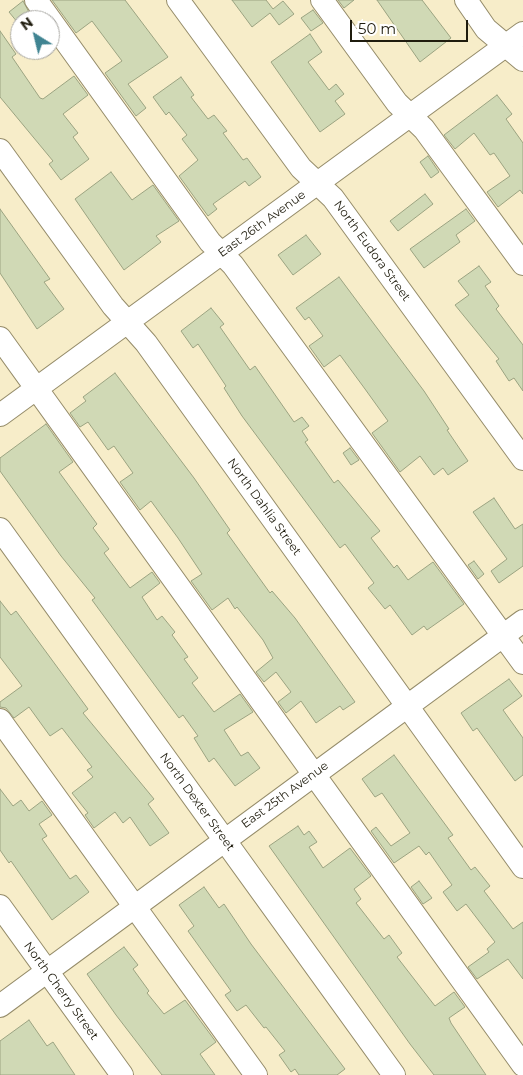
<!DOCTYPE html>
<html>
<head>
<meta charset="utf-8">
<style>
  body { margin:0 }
  #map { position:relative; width:523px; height:1075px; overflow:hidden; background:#f7edc9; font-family:Montserrat,sans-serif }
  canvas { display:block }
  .north { position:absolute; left:10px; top:10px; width:50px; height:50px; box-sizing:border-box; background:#fff; border:1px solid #a5a49f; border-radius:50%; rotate:324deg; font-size:14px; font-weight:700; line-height:20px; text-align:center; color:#1f1c0e }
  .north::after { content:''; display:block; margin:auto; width:18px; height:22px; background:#408492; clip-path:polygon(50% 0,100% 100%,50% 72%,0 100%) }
  .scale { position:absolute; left:350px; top:20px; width:118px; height:22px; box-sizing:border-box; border:2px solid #1f1c0e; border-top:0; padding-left:6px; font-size:15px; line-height:18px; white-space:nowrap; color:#1f1c0e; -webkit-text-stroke:4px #fff; paint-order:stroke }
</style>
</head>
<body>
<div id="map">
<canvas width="523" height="1075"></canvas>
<div class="north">N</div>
<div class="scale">50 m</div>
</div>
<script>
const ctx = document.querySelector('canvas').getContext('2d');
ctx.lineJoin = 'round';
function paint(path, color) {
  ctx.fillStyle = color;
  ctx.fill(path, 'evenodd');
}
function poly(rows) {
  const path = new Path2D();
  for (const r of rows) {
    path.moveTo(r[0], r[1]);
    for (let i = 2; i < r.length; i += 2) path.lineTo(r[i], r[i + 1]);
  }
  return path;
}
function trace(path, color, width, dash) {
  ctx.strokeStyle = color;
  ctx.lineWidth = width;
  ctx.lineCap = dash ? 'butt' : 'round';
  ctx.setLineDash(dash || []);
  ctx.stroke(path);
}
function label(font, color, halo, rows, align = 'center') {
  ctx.font = font + ' Montserrat,sans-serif';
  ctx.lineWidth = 5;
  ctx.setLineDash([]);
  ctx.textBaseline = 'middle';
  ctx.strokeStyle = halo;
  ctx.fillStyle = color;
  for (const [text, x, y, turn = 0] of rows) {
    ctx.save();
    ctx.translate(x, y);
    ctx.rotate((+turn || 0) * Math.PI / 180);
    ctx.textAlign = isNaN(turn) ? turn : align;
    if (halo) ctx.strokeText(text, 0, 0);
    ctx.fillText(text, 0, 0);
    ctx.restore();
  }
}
const building = poly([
  [52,0,125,0,168,57,128,84,146,108,136,116,105,73,122,61,92,21,76,33,52,0],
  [232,0,266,0,273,9,283,1,294,14,279,25,270,13,252,27,232,0],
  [338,0,354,0,344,8,338,0],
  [377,0,422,0,451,38,420,62,377,0],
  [23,1,30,14,18,23,9,12,23,1],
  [313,10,323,23,311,31,301,18,313,10],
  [0,31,16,54,12,57,40,98,43,99,74,76,88,95,63,114,78,133,73,137,89,159,61,180,49,164,53,161,0,97,0,31],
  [310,34,322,52,308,62,329,90,336,84,344,94,335,101,345,114,320,132,271,62,310,34],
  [181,77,194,95,191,97,208,119,214,115,227,131,223,133,243,160,247,158,261,177,249,186,245,181,213,204,217,209,208,216,179,176,198,160,182,139,187,135,169,112,166,115,153,97,181,77],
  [497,95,512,114,506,119,523,143,523,194,520,190,498,207,487,192,510,176,494,153,490,155,474,133,455,149,444,135,497,95],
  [428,156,439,172,431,178,420,162,428,156],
  [111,172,132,200,153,185,179,221,156,236,161,242,124,270,75,199,111,172],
  [425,194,433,204,398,231,390,221,425,194],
  [0,209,50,279,44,282,64,309,37,329,0,273,0,209],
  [466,209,475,221,456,235,460,242,424,268,410,249,466,209],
  [306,235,321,254,293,275,278,255,306,235],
  [479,266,491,282,485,286,499,306,496,309,523,345,523,391,514,378,509,381,496,361,499,359,455,305,469,295,458,281,479,266],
  [339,277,424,391,449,429,447,430,468,461,448,475,443,468,434,475,420,456,400,472,372,433,388,421,365,389,340,355,324,367,309,346,323,336,309,317,305,320,296,308,339,277],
  [211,308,224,324,220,327,250,370,255,366,294,422,302,417,309,426,302,431,308,440,305,442,334,483,338,480,380,531,371,538,394,568,397,565,408,580,433,562,464,604,427,630,424,626,412,635,390,605,385,609,368,588,374,583,345,544,340,548,242,416,224,388,226,386,198,344,193,348,181,331,211,308],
  [115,373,194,478,230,530,227,533,270,593,272,591,295,618,355,702,343,710,340,706,316,723,301,701,286,713,278,702,291,692,276,672,264,682,256,672,273,658,263,640,237,607,235,609,228,598,212,610,191,581,202,574,178,538,151,501,140,510,120,482,133,473,114,446,108,450,88,422,80,427,70,413,86,401,83,397,115,373],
  [46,424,73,462,59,472,97,524,93,528,109,549,104,553,130,588,152,572,160,583,142,597,157,620,162,616,175,632,172,635,188,657,184,659,198,678,192,683,214,712,240,694,253,712,224,730,241,756,248,752,260,768,235,786,214,758,209,762,194,738,198,736,183,715,179,718,159,691,92,600,95,598,61,556,0,471,0,458,46,424],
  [350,448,359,460,351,465,343,453,350,448],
  [494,498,515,529,523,524,523,566,499,583,491,571,507,559,473,512,494,498],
  [474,561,484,574,478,579,468,565,474,561],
  [0,601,11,615,16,611,88,709,83,713,154,799,148,804,169,833,150,846,130,817,123,823,115,812,94,828,85,815,88,813,72,793,93,777,87,770,92,767,62,728,50,736,29,707,14,718,6,708,0,707,0,702,22,686,0,657,0,601],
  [509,679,522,696,503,710,523,738,523,775,515,781,477,728,473,731,461,713,509,679],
  [394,755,453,835,448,838,471,870,475,867,490,886,484,891,513,929,523,922,523,979,508,959,477,979,468,967,489,952,487,949,495,942,466,904,457,911,443,892,452,885,429,852,426,855,419,846,394,863,371,831,376,827,391,846,410,833,382,793,375,797,362,779,394,755],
  [0,789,13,806,21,800,29,811,42,801,52,815,39,824,47,836,42,839,70,879,76,875,89,892,52,920,11,861,9,863,0,850,0,789],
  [298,826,304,835,309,831,317,842,309,847,323,868,350,848,371,876,354,889,361,899,356,903,384,939,389,935,402,953,397,957,435,1006,454,992,465,1007,449,1018,451,1023,486,1075,434,1075,410,1044,269,846,298,826],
  [419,881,432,898,423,904,411,887,419,881],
  [204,887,219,908,224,904,251,944,345,1069,337,1075,299,1075,295,1069,291,1072,279,1055,285,1051,266,1027,264,1028,246,1005,237,1011,225,995,231,991,188,931,194,926,179,905,204,887],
  [124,947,138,965,133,969,149,991,147,993,164,1014,185,1000,216,1042,200,1054,215,1075,162,1075,116,1015,87,974,124,947],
  [29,1020,47,1046,53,1042,75,1075,0,1075,0,1041,29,1020]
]);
paint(building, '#d0d9b5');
trace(building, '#9ba381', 1);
const minor = poly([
  [36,0,210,242,233,265,523,663],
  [178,0,301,168,333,198,523,459],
  [322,0,397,103,424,129,523,264],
  [466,0,486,29,523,60],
  [0,150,113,306,146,343,523,867],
  [0,338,523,1065],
  [0,415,523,33],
  [0,529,394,1075],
  [0,720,256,1075],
  [0,906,122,1075],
  [0,1006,523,621]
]);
trace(minor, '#958c6a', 24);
trace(minor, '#fff', 22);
label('12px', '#1f1c0e', '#fff', [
  ["East 26th Avenue",262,224,-36],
  ["North Eudora Street",372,251,54],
  ["North Dahlia Street",264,507,54],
  ["East 25th Avenue",285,795,-36],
  ["North Dexter Street",197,802,54],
  ["North Cherry Street",61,991,54]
]);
</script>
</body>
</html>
